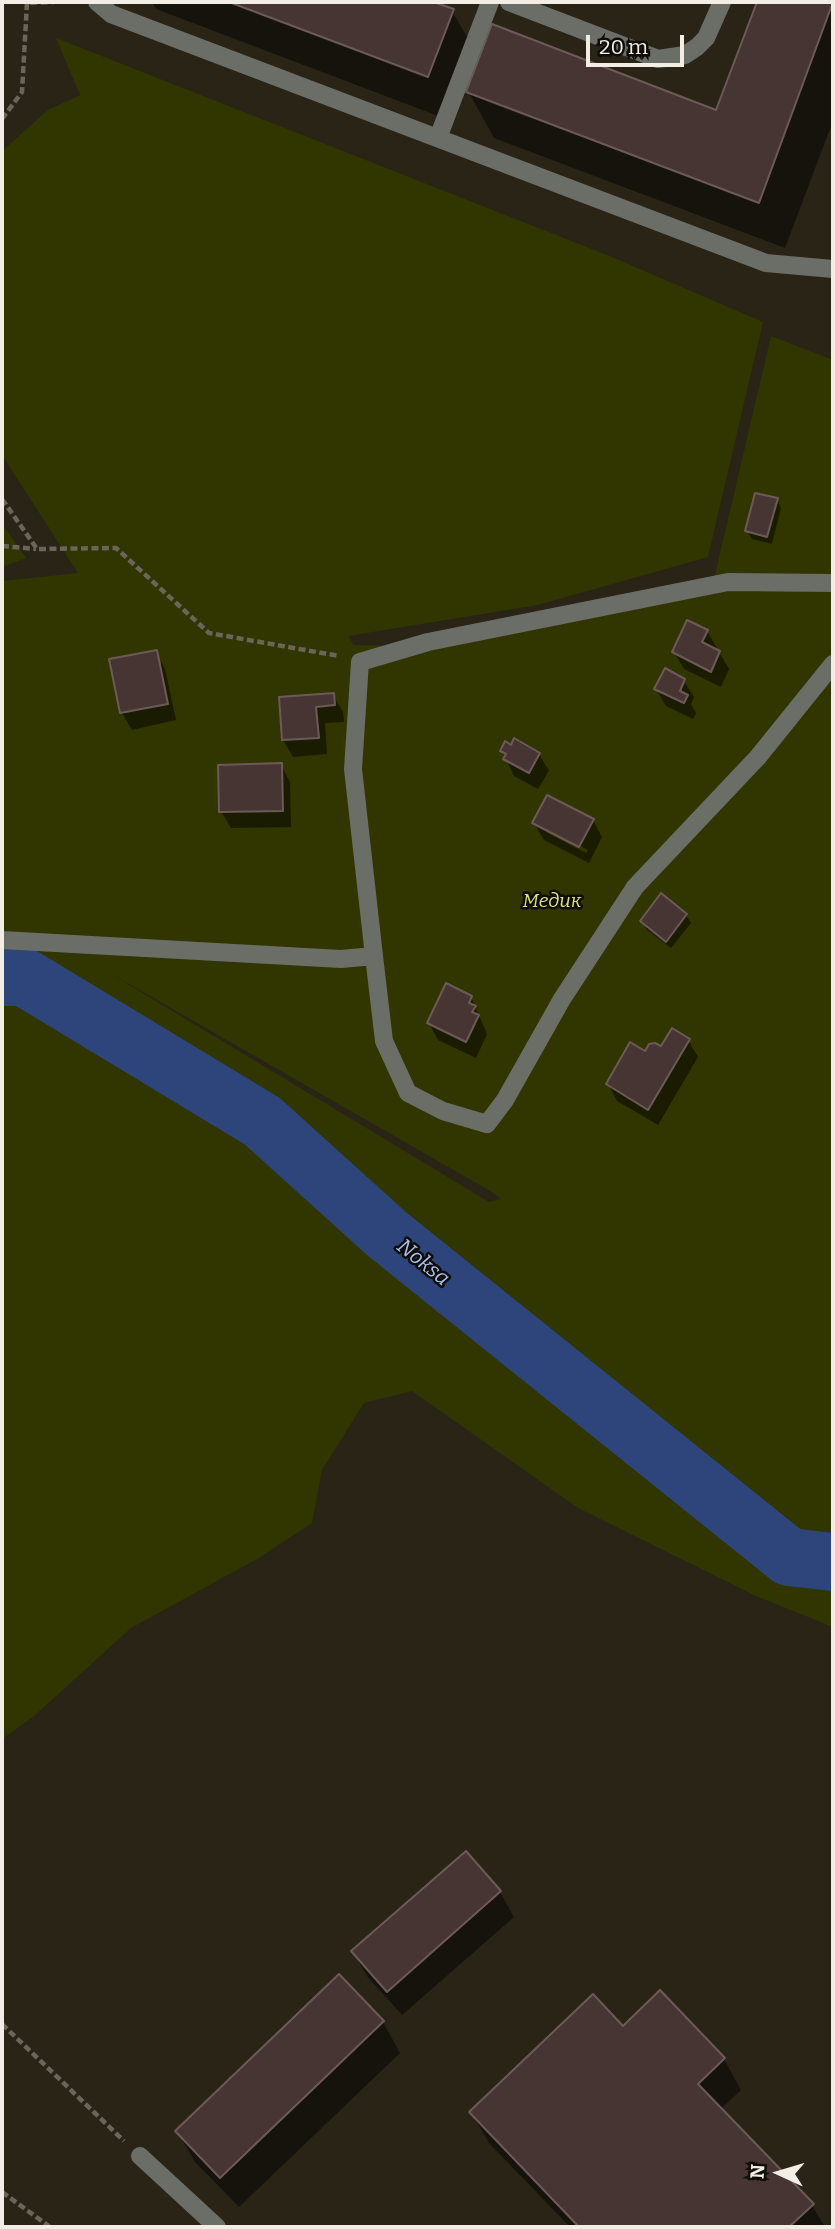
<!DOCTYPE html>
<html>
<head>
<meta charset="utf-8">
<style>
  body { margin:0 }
  #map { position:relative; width:835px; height:2229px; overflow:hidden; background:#2a2417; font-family:Bitter,serif }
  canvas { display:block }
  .frame { position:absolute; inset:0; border:4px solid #f2ede5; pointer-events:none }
  .north { position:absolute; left:744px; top:2138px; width:70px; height:70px; -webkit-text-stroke:5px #100d08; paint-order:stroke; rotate:274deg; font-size:19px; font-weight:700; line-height:28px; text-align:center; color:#f2ede5 }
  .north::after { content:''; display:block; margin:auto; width:24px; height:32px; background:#f2ede5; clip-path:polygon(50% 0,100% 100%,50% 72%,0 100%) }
  .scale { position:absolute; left:586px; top:35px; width:98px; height:32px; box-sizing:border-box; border:4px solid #f2ede5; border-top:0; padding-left:9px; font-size:21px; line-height:24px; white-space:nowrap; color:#f2ede5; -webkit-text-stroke:5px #100d08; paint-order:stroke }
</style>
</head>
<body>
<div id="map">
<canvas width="835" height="2229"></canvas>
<div class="frame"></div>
<div class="north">N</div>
<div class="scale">20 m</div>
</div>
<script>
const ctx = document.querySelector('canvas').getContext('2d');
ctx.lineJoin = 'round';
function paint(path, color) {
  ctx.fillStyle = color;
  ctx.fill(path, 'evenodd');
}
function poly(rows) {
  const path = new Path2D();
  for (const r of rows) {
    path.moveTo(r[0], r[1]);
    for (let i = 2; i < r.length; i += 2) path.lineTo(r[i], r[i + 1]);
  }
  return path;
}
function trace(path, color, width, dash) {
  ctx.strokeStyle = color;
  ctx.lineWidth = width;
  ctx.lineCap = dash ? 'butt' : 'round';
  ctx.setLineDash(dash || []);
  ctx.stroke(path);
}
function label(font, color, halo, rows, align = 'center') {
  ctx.font = font + ' Bitter,serif';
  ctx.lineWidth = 5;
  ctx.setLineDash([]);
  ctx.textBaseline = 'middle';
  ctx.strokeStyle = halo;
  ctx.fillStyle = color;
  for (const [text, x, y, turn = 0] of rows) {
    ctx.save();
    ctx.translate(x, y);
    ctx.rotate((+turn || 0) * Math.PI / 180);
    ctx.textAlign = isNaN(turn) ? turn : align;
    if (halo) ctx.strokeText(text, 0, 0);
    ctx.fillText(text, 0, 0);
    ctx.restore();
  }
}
paint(poly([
  [56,38,612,257,763,322,708,557,538,605,348,636,354,645,413,646,714,579,771,336,833,360,833,1627,756,1596,578,1508,412,1391,364,1403,322,1470,312,1523,257,1559,131,1628,33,1717,2,1739,2,581,78,573,2,455,2,151,48,110,80,95],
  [108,972,492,1192,501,1199,489,1202],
  [2,524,26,558,2,567]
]), '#313500');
paint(poly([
  [152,2,428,2,452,11,480,59,717,112,759,2,833,2,833,121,785,248,494,138,467,89,454,122,156,9],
  [777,500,781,508,772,544,752,539,747,531],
  [707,631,729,669,721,687,684,669,674,652],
  [156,652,165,669,176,720,132,730,122,713,111,661],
  [684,681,694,697,691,704,696,713,693,719,666,706,656,689],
  [333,695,343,712,344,722,325,723,327,754,293,757,283,740,281,698],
  [502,751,539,754,549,771,538,789,514,776],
  [281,765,290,782,291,827,231,828,221,811],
  [593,820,602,837,589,863,544,840,534,823],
  [546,828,588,850,586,853,546,832],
  [686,915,691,923,671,948,647,930,642,922],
  [471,997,487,1034,476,1058,438,1040,429,1023],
  [688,1040,698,1057,658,1125,617,1101,608,1084,646,1053],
  [466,1853,500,1892,514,1917,402,2015,367,1976,353,1952],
  [660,1992,724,2059,741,2090,721,2109,812,2205,825,2227,570,2227,489,2143,471,2112,623,2028],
  [383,2022,400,2053,239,2207,195,2162,177,2131]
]), '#0007');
trace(poly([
  [2,977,24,977,262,1121,387,1234,789,1557,833,1562]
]), '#2d457b', 58);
const building = poly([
  [229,2,433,2,454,9,428,77,229,2],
  [757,2,833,2,759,203,466,92,492,24,716,110,757,2],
  [755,493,778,498,767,537,745,531,755,493],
  [687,620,708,630,702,642,720,651,711,672,672,652,687,620],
  [157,650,168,704,120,713,109,659,157,650],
  [665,668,685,679,680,691,688,695,684,703,654,689,665,668],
  [334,693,335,705,316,707,319,738,282,740,279,697,334,693],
  [514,738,540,753,529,773,503,759,506,754,500,751,505,741,511,745,514,738],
  [282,763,283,811,219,812,218,765,282,763],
  [547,795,594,819,579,847,532,823,547,795],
  [661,893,687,914,666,942,640,921,661,893],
  [446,983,472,996,469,1003,476,1006,472,1012,479,1015,466,1042,427,1023,446,983],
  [672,1028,690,1039,648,1110,606,1084,630,1042,645,1051,649,1044,655,1043,661,1046,672,1028],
  [466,1851,501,1891,387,1992,351,1951,466,1851],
  [339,1974,384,2021,220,2178,175,2131,339,1974],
  [660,1990,725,2058,698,2084,814,2204,789,2227,579,2227,469,2112,593,1994,623,2026,660,1990]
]);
paint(building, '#463533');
trace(building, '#6c5a58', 2);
trace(poly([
  [2,119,22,92,27,3,54,2],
  [2,499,37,549,116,548,209,633,339,656],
  [2,546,36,549],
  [2,2024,124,2141],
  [2,2192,50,2227]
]), '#6a6459', 4.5, [7, 3.5]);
trace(poly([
  [97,2,111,14,766,263,833,269],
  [509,2,658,59,685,55,697,47,706,38,722,2],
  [438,138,490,2],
  [2,940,341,959,374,956,353,769,360,662,428,642,728,582,833,583],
  [374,956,384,1041,408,1093,443,1111,487,1124,505,1100,562,999,635,887,758,757,833,664]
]), '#6b6e67', 18);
trace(poly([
  [140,2156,217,2227]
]), '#6b6e67', 18);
label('italic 19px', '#d9e581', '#100d08', [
  ["Медик",552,902]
]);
label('italic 21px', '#a7bff0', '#100d08', [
  ["Noksa",423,1263,39]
]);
</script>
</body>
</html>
